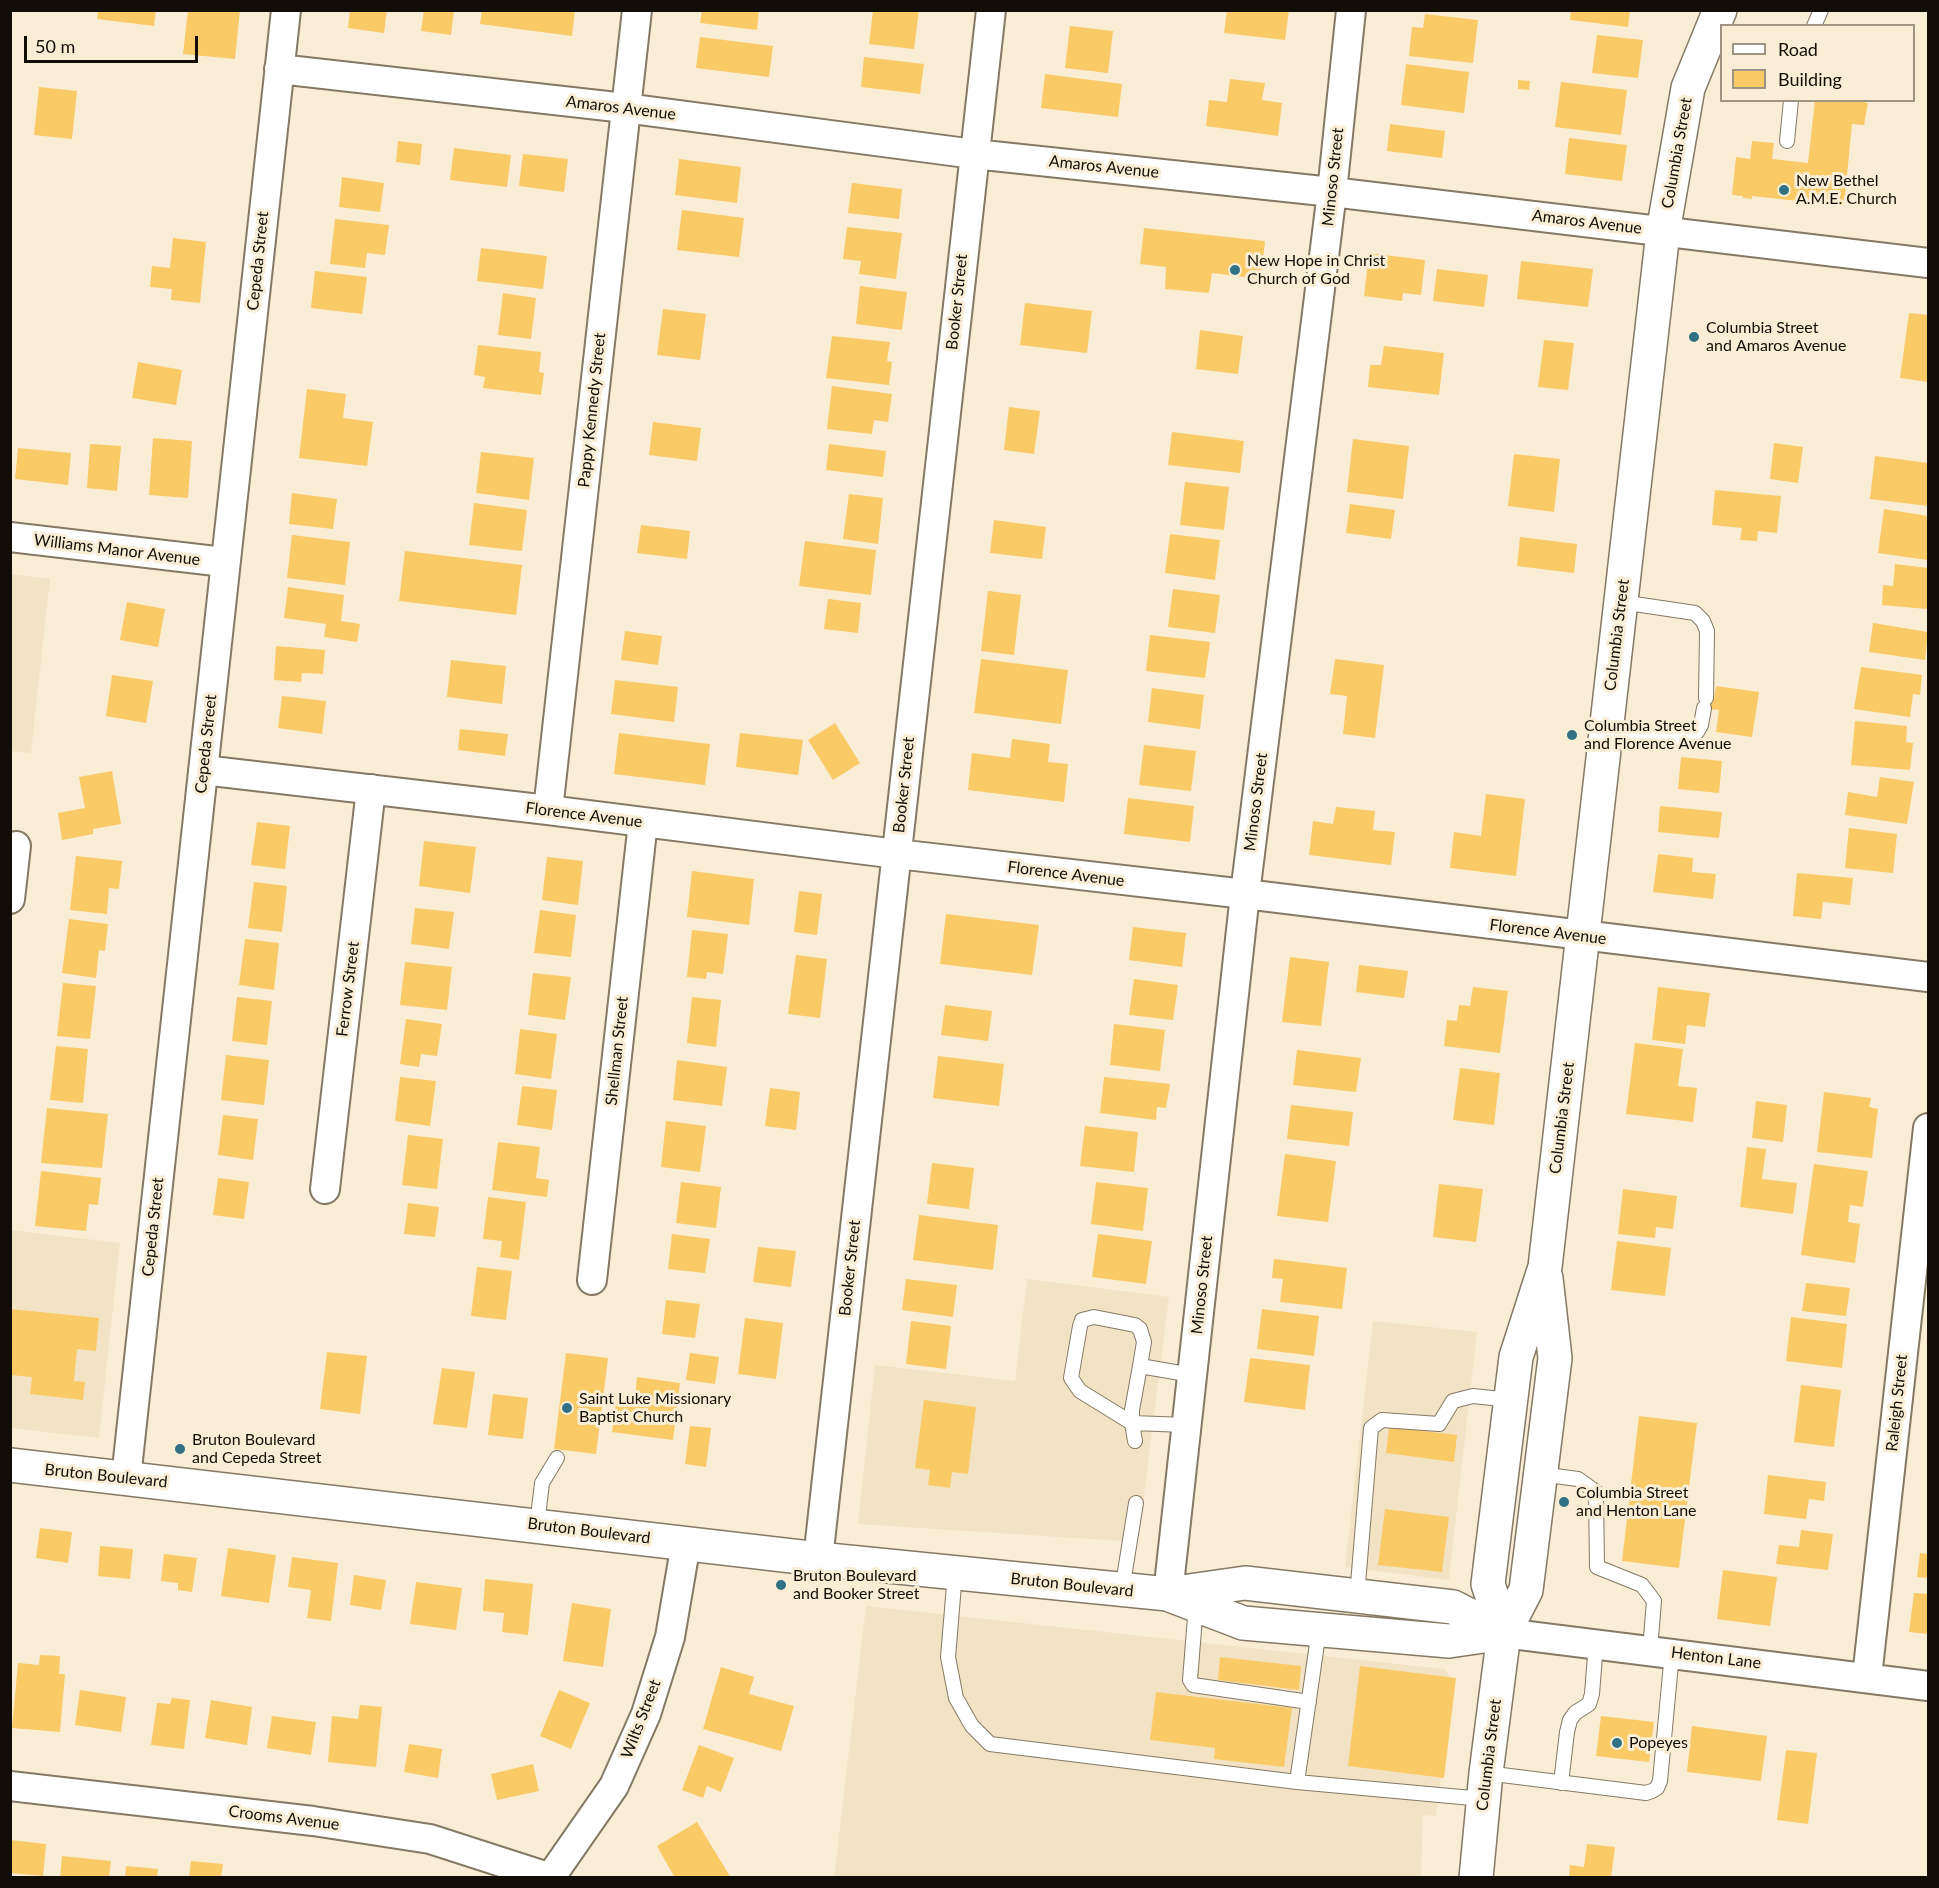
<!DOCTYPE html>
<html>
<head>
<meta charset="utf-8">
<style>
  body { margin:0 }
  #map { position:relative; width:1939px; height:1888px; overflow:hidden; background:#f9edd6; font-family:Lato,sans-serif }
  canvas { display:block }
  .frame { position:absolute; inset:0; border:12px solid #120e07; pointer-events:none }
  .legend { position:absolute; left:1720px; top:24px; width:195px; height:78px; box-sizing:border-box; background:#f9edd6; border:2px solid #9d9483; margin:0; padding:8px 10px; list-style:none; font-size:18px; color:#120e07 }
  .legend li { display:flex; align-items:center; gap:12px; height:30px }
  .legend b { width:30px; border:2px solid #9d9483 }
  .scale { position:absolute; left:24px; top:36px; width:174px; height:27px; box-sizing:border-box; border:3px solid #120e07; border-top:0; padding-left:8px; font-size:18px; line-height:21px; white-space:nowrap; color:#120e07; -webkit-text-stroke:4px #f9edd6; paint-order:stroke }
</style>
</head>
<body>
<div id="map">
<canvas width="1939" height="1888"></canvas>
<div class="frame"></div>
<ul class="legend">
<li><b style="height:8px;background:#fff"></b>Road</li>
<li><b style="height:16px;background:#faca67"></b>Building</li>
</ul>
<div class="scale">50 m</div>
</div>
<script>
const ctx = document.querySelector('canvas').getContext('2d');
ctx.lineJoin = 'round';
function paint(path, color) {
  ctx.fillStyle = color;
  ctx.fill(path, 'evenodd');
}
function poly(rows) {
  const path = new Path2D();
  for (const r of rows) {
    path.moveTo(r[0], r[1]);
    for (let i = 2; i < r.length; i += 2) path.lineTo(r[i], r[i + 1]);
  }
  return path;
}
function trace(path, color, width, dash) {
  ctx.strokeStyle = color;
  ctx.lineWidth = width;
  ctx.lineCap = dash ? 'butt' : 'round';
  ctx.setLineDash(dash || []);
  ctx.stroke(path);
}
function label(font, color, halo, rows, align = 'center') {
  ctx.font = font + ' Lato,sans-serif';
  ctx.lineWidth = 6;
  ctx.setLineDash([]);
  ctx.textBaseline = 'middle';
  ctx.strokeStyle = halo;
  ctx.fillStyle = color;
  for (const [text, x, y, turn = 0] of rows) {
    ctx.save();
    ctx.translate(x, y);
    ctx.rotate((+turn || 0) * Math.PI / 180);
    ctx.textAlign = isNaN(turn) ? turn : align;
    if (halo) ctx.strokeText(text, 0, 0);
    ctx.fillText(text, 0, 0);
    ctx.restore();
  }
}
paint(poly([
  [11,574,50,579,31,753,11,751],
  [11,1230,120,1243,99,1438,11,1428],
  [1027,1279,1169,1297,1138,1542,858,1524,875,1365,1015,1381],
  [1373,1321,1477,1332,1449,1580,1345,1567],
  [866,1606,1444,1669,1453,1681,1436,1816,1423,1815,1421,1877,834,1878]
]), '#f3e3c5');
paint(poly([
  [98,10,156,10,154,26,97,19],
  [188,10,240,10,235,59,183,54],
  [350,10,387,10,384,33,348,28],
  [424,10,454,10,451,35,421,31],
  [482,10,575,10,572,36,480,24],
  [702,10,759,10,757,30,700,23],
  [873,10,919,10,914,49,869,44],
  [1227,10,1289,10,1285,40,1224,33],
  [1571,10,1630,10,1628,27,1570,20],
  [1425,14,1478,20,1473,63,1409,56,1412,27,1423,28],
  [1070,26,1113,31,1108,73,1065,68],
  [1597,35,1643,40,1638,78,1592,73],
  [700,37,773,46,769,77,696,68],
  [864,57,924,64,920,94,861,87],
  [1406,64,1469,72,1464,113,1401,105],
  [1045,74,1122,84,1118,117,1041,108],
  [1230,79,1265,83,1262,100,1282,103,1278,136,1206,126,1209,100,1227,102],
  [1518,80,1530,81,1529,90,1518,89],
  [1561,82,1627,90,1621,135,1555,127],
  [39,87,77,91,72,139,34,135],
  [1815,100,1866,100,1865,103,1868,103,1864,125,1852,124,1844,206,1752,196,1752,199,1743,198,1743,196,1732,195,1736,157,1750,159,1752,141,1774,143,1772,159,1808,163],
  [1390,124,1445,131,1442,158,1387,151],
  [1569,138,1627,145,1622,181,1565,174],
  [398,141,422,144,420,165,396,162],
  [454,148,511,155,507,187,450,180],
  [523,154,568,159,564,192,519,186],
  [679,159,741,167,737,203,675,195],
  [342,177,384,183,380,212,339,207],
  [852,183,902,189,899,219,848,213],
  [682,210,744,218,739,257,677,250],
  [335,219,389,225,385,255,367,253,365,268,330,264],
  [847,227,902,233,896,279,859,274,861,261,843,259],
  [1144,228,1265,241,1261,279,1212,273,1209,293,1165,289,1166,267,1140,264],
  [173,238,206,242,200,303,171,300,172,289,150,287,152,266,170,268],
  [481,248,547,256,543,289,477,281],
  [1369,253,1425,260,1421,295,1403,293,1402,301,1364,296],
  [1521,261,1593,269,1588,307,1517,299],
  [1437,269,1488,275,1484,307,1433,301],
  [315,271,367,277,362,314,311,308],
  [860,286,907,292,902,330,856,324],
  [503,293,536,298,531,339,498,335],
  [1025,303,1092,311,1087,353,1020,345],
  [663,309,706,314,700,360,657,355],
  [1909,313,1928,315,1928,382,1900,378],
  [1200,330,1243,336,1238,374,1196,369],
  [832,336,890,342,887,361,892,362,889,385,826,378],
  [1544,340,1574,343,1568,390,1538,387],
  [478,345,541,352,539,372,544,373,541,395,483,388,485,377,474,375],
  [1384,346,1444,353,1439,395,1368,387,1370,365,1381,365],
  [138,362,182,370,176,405,132,398],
  [832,386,892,394,888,422,874,420,872,434,827,429],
  [307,389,346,394,343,418,373,422,367,466,299,458],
  [1009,407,1040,411,1034,454,1004,450],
  [653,422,701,428,697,461,649,455],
  [1172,432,1244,441,1240,473,1168,465],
  [153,438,192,441,188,498,149,495],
  [1353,439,1409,446,1403,499,1347,492],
  [1774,443,1803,447,1798,483,1770,479],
  [90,444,121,446,117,491,87,488],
  [829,444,886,451,883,477,826,470],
  [18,448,71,453,68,485,15,479],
  [481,452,534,458,529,500,476,493],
  [1514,454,1560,459,1554,512,1508,506],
  [1875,456,1928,463,1928,506,1870,499],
  [1185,482,1229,487,1224,530,1180,525],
  [1715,490,1781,496,1777,533,1758,531,1757,541,1740,540,1742,528,1712,525],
  [292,493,337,499,333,529,289,524],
  [849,494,883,498,878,544,843,539],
  [474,503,527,510,522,551,469,545],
  [1350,504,1395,510,1391,539,1346,533],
  [1884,509,1928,516,1927,560,1878,553],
  [994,520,1046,527,1042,559,990,553],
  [641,525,690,531,687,559,637,553],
  [1170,534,1220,540,1215,580,1165,573],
  [292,535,350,542,345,585,287,578],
  [1520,537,1577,544,1574,573,1517,566],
  [805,541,876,550,871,595,799,586],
  [405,551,522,565,516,615,399,601],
  [1895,564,1928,568,1928,599,1927,609,1882,605,1883,585,1893,586],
  [288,587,344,595,341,621,360,624,357,642,324,637,326,624,284,618],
  [1173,589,1220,595,1215,633,1168,627],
  [988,591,1021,595,1014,655,981,651],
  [828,599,861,603,858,633,824,629],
  [127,602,165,609,158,647,120,640],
  [1873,623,1928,632,1925,660,1869,652],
  [625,631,662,636,658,665,621,660],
  [1150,635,1210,642,1205,678,1146,671],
  [276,646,325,650,323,674,302,673,301,682,274,680],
  [981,659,1068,670,1061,724,974,713],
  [1335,659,1384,665,1375,738,1343,734,1347,696,1330,694],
  [451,660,506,666,502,704,447,697],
  [1861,667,1922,675,1920,695,1913,694,1910,717,1854,709],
  [112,675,153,681,146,723,106,716],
  [615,680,678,687,674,722,611,714],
  [1716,686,1759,692,1752,737,1716,732,1719,710,1699,708,1701,697,1714,699],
  [1152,688,1204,695,1200,729,1148,722],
  [282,696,326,701,322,734,278,728],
  [1855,721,1907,726,1906,742,1913,743,1910,770,1851,765],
  [835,723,860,763,833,780,808,740],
  [460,729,508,734,505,756,458,750],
  [619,733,710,744,705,785,614,774],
  [740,733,803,740,798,775,736,767],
  [1012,739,1050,744,1048,762,1068,764,1064,802,968,790,972,753,1010,758],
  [1144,745,1196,751,1191,791,1139,785],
  [1681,757,1722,761,1719,793,1678,789],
  [112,771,121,824,93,829,93,834,62,840,58,813,85,808,79,777],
  [1880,777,1914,782,1907,824,1845,815,1848,792,1877,797],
  [1486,794,1525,799,1516,876,1450,868,1454,832,1481,836],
  [1128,798,1194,806,1190,842,1124,834],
  [1660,806,1722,812,1719,838,1658,832],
  [1336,807,1375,811,1373,830,1395,832,1391,865,1309,855,1313,821,1333,824],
  [257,822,290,826,285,869,251,865],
  [1849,828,1897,834,1893,873,1845,868],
  [424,841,476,847,470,893,419,886],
  [1658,854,1693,858,1692,872,1716,874,1713,899,1653,892],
  [76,856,122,861,119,889,109,888,107,914,70,910],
  [547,857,583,861,578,905,542,900],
  [692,871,754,879,749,925,687,917],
  [1797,873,1853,878,1850,905,1823,902,1821,919,1793,916],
  [254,882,287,886,282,932,248,928],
  [799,891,822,894,817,935,794,932],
  [415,908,454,912,449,949,411,944],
  [540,910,576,915,571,957,534,953],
  [946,914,1039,925,1032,975,940,964],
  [69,919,108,924,105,951,99,950,96,978,62,973],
  [1133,927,1186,933,1182,967,1129,960],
  [692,930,728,934,723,974,707,972,706,979,687,977],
  [245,939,279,943,274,990,239,985],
  [796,955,827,959,820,1018,788,1014],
  [1290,957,1329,962,1321,1026,1282,1022],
  [405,962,452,967,447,1010,400,1005],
  [1359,965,1408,971,1404,998,1356,992],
  [533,973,571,977,565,1020,528,1015],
  [1134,979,1178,985,1173,1020,1129,1015],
  [63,983,96,986,90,1039,57,1036],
  [1473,987,1508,991,1500,1053,1444,1046,1447,1020,1457,1021,1459,1005,1470,1006],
  [1658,987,1710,993,1705,1027,1687,1025,1685,1044,1652,1040],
  [237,997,272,1001,267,1045,232,1041],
  [692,997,721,1000,716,1047,687,1043],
  [945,1005,992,1011,988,1041,941,1035],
  [406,1019,442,1024,437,1056,421,1054,419,1067,400,1064],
  [1114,1024,1165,1030,1160,1071,1110,1065],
  [520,1029,557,1034,551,1079,515,1074],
  [1635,1043,1683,1049,1678,1086,1697,1088,1693,1122,1626,1114],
  [56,1046,88,1049,83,1103,50,1100],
  [1297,1050,1361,1058,1356,1092,1293,1085],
  [226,1055,269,1060,264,1105,221,1100],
  [938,1056,1004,1064,999,1106,933,1098],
  [677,1060,727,1067,722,1106,673,1100],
  [1460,1068,1500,1073,1494,1125,1453,1120],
  [400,1077,436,1081,430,1126,395,1121],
  [1104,1077,1170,1084,1166,1108,1157,1107,1156,1120,1100,1113],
  [522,1086,557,1090,552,1130,517,1125],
  [770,1088,800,1092,796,1130,765,1126],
  [1824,1092,1871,1098,1869,1107,1878,1109,1872,1158,1817,1152],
  [1756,1101,1787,1105,1783,1142,1752,1138],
  [1291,1105,1353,1112,1349,1146,1287,1139],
  [47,1108,108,1114,102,1168,41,1163],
  [223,1115,258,1119,253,1160,218,1155],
  [666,1121,706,1126,700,1172,661,1167],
  [1085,1126,1138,1132,1134,1172,1080,1166],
  [408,1135,443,1139,437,1189,402,1185],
  [498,1142,540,1147,536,1178,549,1180,547,1197,492,1190],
  [1747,1147,1766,1149,1762,1179,1797,1183,1793,1214,1740,1207],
  [1285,1154,1336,1161,1328,1222,1277,1216],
  [932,1163,974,1168,969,1209,927,1204],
  [1814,1164,1868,1171,1863,1207,1850,1205,1848,1222,1860,1224,1855,1263,1801,1255],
  [41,1171,101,1178,98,1205,89,1204,86,1231,35,1226],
  [218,1178,249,1182,244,1219,213,1215],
  [681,1182,721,1187,716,1228,676,1223],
  [1096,1182,1148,1188,1143,1231,1091,1224],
  [1439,1184,1483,1189,1476,1242,1433,1237],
  [1623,1189,1677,1196,1673,1229,1656,1227,1655,1238,1618,1234],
  [488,1197,526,1202,519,1260,500,1257,502,1241,483,1239],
  [408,1203,439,1207,435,1237,404,1234],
  [919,1215,998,1225,993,1270,913,1260],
  [672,1234,710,1239,705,1273,668,1269],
  [1098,1234,1152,1241,1146,1284,1092,1277],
  [1617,1241,1671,1248,1665,1296,1611,1290],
  [758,1247,796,1251,791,1287,753,1282],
  [1274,1259,1347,1268,1342,1309,1280,1302,1283,1279,1272,1278],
  [477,1267,512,1271,506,1320,471,1316],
  [906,1279,957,1285,953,1317,902,1310],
  [1806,1283,1850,1288,1846,1316,1802,1311],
  [666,1300,700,1304,695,1338,662,1334],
  [11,1309,99,1318,96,1351,77,1349,74,1381,85,1382,83,1400,30,1394,32,1377,10,1375],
  [1262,1309,1319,1316,1314,1356,1257,1349],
  [1791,1317,1847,1324,1842,1368,1786,1361],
  [745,1318,783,1323,776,1379,738,1374],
  [911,1321,951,1326,946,1369,906,1364],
  [327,1352,367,1356,360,1414,320,1409],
  [566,1353,608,1358,596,1454,554,1449],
  [690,1353,719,1357,715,1384,686,1380],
  [1250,1358,1310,1365,1305,1410,1244,1402],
  [442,1368,475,1372,467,1428,433,1424],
  [637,1377,680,1383,673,1440,612,1432,617,1395,635,1397],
  [1801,1385,1841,1390,1834,1447,1794,1442],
  [493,1394,528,1398,523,1439,488,1435],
  [924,1400,976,1407,968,1474,952,1472,950,1488,928,1485,930,1470,915,1468],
  [1639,1416,1697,1423,1679,1568,1622,1561],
  [690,1426,711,1428,706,1467,685,1464],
  [1389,1427,1457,1435,1454,1462,1386,1453],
  [1768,1475,1826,1482,1824,1501,1809,1499,1806,1519,1764,1514],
  [1385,1509,1449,1517,1442,1572,1378,1565],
  [40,1528,72,1532,68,1563,36,1558],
  [1801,1530,1833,1534,1828,1570,1776,1564,1779,1545,1799,1547],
  [100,1546,133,1549,130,1579,98,1576],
  [228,1548,276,1555,269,1603,221,1596],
  [1920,1553,1928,1554,1928,1578,1917,1577],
  [164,1554,197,1558,192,1592,178,1590,178,1583,161,1581],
  [292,1557,338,1563,331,1621,307,1618,311,1590,288,1587],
  [1723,1570,1777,1577,1770,1626,1717,1619],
  [354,1575,386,1580,381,1610,350,1605],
  [485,1579,533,1584,528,1635,502,1632,504,1613,483,1611],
  [416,1582,462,1588,456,1630,410,1624],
  [1914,1593,1928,1594,1928,1634,1909,1632],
  [572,1603,611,1609,603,1667,563,1661],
  [40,1655,60,1656,59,1674,65,1674,60,1732,12,1728,18,1663,39,1665],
  [1220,1657,1301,1666,1299,1690,1218,1680],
  [1360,1666,1456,1678,1444,1778,1348,1766],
  [721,1667,754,1677,749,1694,794,1706,781,1751,703,1729],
  [80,1690,126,1697,121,1732,75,1725],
  [559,1690,590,1703,571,1749,540,1736],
  [1156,1692,1292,1708,1284,1767,1214,1759,1215,1748,1150,1740],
  [172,1698,190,1700,184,1749,151,1745,157,1703,170,1704],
  [211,1700,252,1707,247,1745,205,1738],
  [360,1705,382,1707,376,1767,328,1762,332,1716,358,1719],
  [272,1716,316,1722,311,1755,267,1748],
  [1601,1716,1654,1722,1649,1762,1596,1756],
  [1692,1726,1767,1736,1761,1781,1687,1772],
  [409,1744,442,1749,438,1778,404,1772],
  [699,1745,734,1758,721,1792,707,1786,703,1798,682,1790],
  [1786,1750,1817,1753,1808,1824,1777,1820],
  [533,1764,539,1791,497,1800,491,1774],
  [697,1822,731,1878,675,1878,657,1846],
  [10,1840,46,1844,43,1876,10,1873],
  [1587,1844,1615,1847,1611,1878,1569,1878,1570,1865,1584,1867],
  [62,1856,111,1861,109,1878,60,1878],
  [191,1861,223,1864,221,1878,189,1878],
  [126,1866,158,1869,157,1878,125,1878]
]), '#faca67');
const service = poly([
  [1814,26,1821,10],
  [1787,141,1791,100],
  [1621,602,1695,613,1703,621,1707,631,1706,698],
  [1607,732,1684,739,1697,732,1701,725,1704,708],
  [1186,1425,1132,1423,1132,1410,1140,1366,1192,1375],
  [1135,1441,1132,1423,1080,1391,1071,1378,1080,1326,1082,1320,1094,1317,1135,1325,1140,1329,1144,1342,1140,1366],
  [1540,1474,1578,1479,1596,1492,1597,1567,1642,1585,1654,1601,1650,1650],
  [537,1525,542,1483,557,1458],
  [955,1573,948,1657,956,1698,972,1726,990,1744,1297,1782],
  [1122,1590,1136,1503],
  [1357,1596,1371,1428,1382,1420,1439,1424,1453,1401,1473,1396,1511,1400],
  [1196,1605,1190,1680,1193,1685,1309,1702],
  [1319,1630,1297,1782,1483,1799],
  [1486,1773,1646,1793,1652,1791,1657,1788,1660,1781,1672,1653],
  [1561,1783,1567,1732,1570,1720,1575,1713,1589,1704,1592,1694,1596,1643]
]);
const minor = poly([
  [279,69,625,108,974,154,1332,192,1928,263],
  [10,537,224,562],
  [203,770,548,810,897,854,1245,894,1928,977],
  [548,810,637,10],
  [10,899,16,846],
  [325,1189,371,789],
  [592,1280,643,822],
  [126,1478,286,10],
  [818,1559,991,10],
  [1168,1594,1245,894,1332,192,1351,10],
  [1504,1633,1928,1686],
  [1867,1677,1928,1128],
  [10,1786,313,1821,430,1839,551,1878],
  [550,1878,614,1786,646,1714,670,1637,686,1543]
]);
const tertiary = poly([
  [10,1465,818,1559,1168,1594,1245,1583,1453,1607,1504,1633],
  [1170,1595,1243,1623,1449,1641,1504,1633],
  [1504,1633,1488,1584,1516,1357,1545,1267,1663,232,1688,88,1720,10],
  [1476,1878,1486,1773,1504,1633,1526,1590,1555,1358,1546,1278]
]);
trace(service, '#847964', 16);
trace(minor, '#847964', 32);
trace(tertiary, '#847964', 36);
trace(service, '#fff', 14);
trace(minor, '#fff', 28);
trace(tertiary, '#fff', 33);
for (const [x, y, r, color] of [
  [1784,190,6,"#317185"],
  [1235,270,6,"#317185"],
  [1694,337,6,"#317185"],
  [1572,735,6,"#317185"],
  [567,1408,6,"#317185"],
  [180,1449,6,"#317185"],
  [1564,1502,6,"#317185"],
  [781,1585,6,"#317185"],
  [1617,1743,6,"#317185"]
]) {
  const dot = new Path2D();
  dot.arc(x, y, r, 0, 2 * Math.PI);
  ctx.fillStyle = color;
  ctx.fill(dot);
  trace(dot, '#f9edd6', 2);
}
label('16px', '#120e07', '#f9edd6', [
  ["Amaros Avenue",621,108,7],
  ["Columbia Street",1677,153,-80],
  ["Amaros Avenue",1104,167,6],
  ["Minoso Street",1333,177,-84],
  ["Amaros Avenue",1587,222,7],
  ["Cepeda Street",258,261,-84],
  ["Booker Street",957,302,-84],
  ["Pappy Kennedy Street",592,410,-84],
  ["Williams Manor Avenue",117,550,7],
  ["Columbia Street",1617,635,-83],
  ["Cepeda Street",206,744,-84],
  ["Booker Street",904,785,-84],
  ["Minoso Street",1256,802,-83],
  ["Florence Avenue",584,815,7],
  ["Florence Avenue",1066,874,7],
  ["Florence Avenue",1548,932,7],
  ["Ferrow Street",348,989,-83],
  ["Shellman Street",617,1051,-84],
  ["Columbia Street",1562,1118,-83],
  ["Cepeda Street",153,1227,-84],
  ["Booker Street",850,1268,-84],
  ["Minoso Street",1202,1285,-84],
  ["Raleigh Street",1897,1403,-84],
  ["Bruton Boulevard",106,1476,6],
  ["Bruton Boulevard",589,1531,7],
  ["Bruton Boulevard",1072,1585,6],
  ["Henton Lane",1716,1658,7],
  ["Wilts Street",641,1719,-69],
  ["Columbia Street",1489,1755,-83],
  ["Crooms Avenue",284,1818,7]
]);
label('16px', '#120e07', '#f9edd6', [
  ["New Bethel",1796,181],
  ["A.M.E. Church",1796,199],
  ["New Hope in Christ",1247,261],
  ["Church of God",1247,279],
  ["Columbia Street",1706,328],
  ["and Amaros Avenue",1706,346],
  ["Columbia Street",1584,726],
  ["and Florence Avenue",1584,744],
  ["Saint Luke Missionary",579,1399],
  ["Baptist Church",579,1417],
  ["Bruton Boulevard",192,1440],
  ["and Cepeda Street",192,1458],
  ["Columbia Street",1576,1493],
  ["and Henton Lane",1576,1511],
  ["Bruton Boulevard",793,1576],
  ["and Booker Street",793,1594],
  ["Popeyes",1629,1743]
], 'left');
</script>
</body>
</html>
